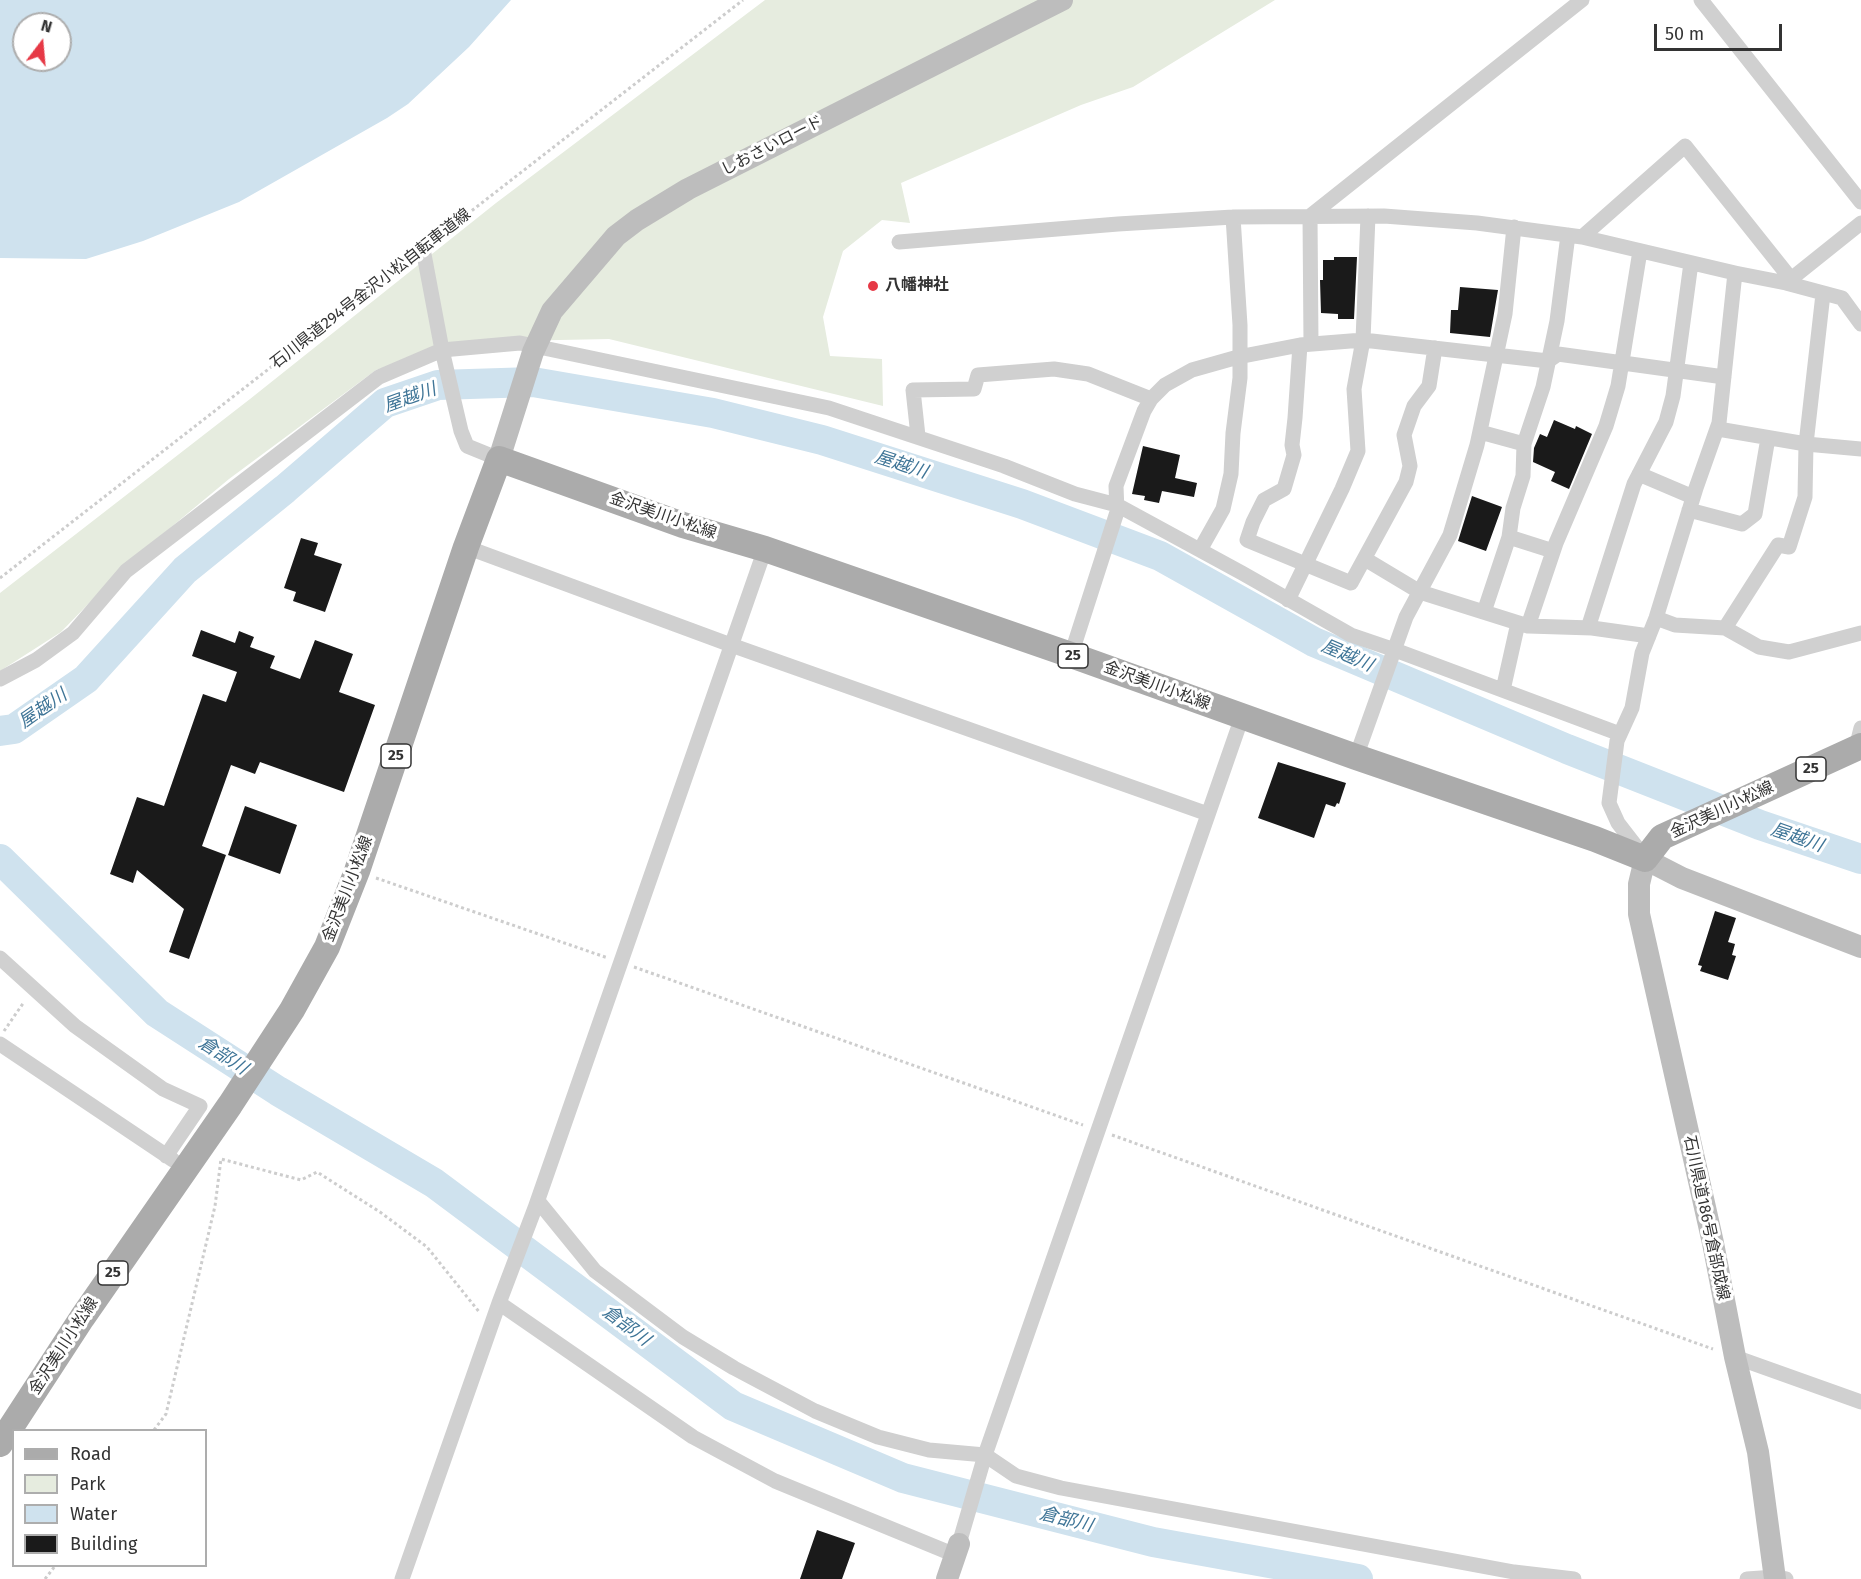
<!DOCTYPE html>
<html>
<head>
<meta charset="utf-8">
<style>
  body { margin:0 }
  #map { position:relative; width:1861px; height:1579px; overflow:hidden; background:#fff; font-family:"Fira Sans",sans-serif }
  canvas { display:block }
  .legend { position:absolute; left:12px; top:1429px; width:195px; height:138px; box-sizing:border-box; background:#fff; border:2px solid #adadad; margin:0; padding:8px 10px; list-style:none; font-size:18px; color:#333 }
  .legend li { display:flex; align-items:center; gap:12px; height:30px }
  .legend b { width:30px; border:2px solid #adadad }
  .north { position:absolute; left:12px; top:12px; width:60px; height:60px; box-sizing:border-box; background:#fff; border:2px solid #adadad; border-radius:50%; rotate:16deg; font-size:16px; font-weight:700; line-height:24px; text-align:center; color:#333 }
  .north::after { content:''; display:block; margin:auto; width:21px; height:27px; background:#e63946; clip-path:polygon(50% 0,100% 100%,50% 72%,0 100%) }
  .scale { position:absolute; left:1654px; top:24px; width:128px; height:27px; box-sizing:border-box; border:3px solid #333; border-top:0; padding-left:8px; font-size:18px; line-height:21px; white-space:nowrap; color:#333; -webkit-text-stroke:4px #fff; paint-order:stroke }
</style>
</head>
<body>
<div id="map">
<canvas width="1861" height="1579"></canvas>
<ul class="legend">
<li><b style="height:8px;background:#ababab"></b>Road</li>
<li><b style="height:16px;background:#e6ecdf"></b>Park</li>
<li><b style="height:16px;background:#cfe2ee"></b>Water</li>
<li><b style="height:16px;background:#1a1a1a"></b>Building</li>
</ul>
<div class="north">N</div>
<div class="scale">50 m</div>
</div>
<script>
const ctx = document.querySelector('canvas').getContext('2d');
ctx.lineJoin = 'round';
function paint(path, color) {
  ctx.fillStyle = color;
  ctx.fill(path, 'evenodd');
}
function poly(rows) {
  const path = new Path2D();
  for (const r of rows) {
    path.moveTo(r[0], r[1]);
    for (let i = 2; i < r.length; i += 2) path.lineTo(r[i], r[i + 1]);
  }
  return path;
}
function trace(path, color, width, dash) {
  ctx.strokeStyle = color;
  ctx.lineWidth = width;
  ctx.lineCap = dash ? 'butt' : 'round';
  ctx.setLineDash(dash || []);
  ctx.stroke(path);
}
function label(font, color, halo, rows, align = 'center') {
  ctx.font = font + ' "Fira Sans","Noto Sans JP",sans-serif';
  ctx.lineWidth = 6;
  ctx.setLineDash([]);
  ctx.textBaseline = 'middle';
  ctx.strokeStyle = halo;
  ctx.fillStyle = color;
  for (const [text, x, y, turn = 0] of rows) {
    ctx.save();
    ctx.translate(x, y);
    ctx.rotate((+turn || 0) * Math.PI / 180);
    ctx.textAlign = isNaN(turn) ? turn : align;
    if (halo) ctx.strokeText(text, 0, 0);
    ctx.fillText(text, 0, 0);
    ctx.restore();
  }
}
paint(poly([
  [765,0,1275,0,1133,87,1081,105,901,183,910,223,882,220,843,251,823,317,830,356,882,359,883,406,609,339,460,342,376,370,229,479,128,563,61,632,0,671,0,593,250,399,496,203]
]), '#e6ecdf');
paint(poly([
  [0,0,511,0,469,47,408,104,387,118,239,202,143,241,86,259,0,258],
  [24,24,60,24,60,60,24,60]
]), '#cfe2ee');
trace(poly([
  [0,731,14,729,86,679,185,570,285,489,385,403,438,385,533,382,713,413,822,440,1022,504,1160,556,1314,642,1567,749,1760,825,1861,859],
  [0,859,157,1013,278,1091,434,1183,733,1406,903,1478,1153,1542,1358,1579]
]), '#cfe2ee', 30);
paint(poly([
  [1334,257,1357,257,1354,319,1338,319,1338,314,1321,313,1320,280,1323,280,1323,260,1334,260],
  [1460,287,1498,290,1490,337,1450,333,1451,310,1458,310],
  [1554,420,1575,429,1576,426,1592,434,1569,489,1551,481,1555,472,1533,462,1534,448,1540,434,1547,437],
  [1143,446,1180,455,1175,478,1197,483,1194,497,1162,491,1159,503,1144,500,1145,496,1132,494],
  [1472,496,1502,507,1486,551,1458,541],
  [301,538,318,543,314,555,342,564,325,612,293,601,296,592,284,588],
  [201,630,235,643,239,631,254,637,250,647,275,656,270,668,300,679,315,640,353,654,339,692,375,705,344,792,260,762,255,774,231,765,202,846,226,855,189,959,169,952,184,909,137,870,133,883,110,874,137,797,164,806,203,694,226,702,237,672,192,656],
  [1278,762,1346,783,1339,804,1337,803,1335,807,1326,804,1314,838,1258,818],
  [245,806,297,825,280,874,228,855],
  [1715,911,1736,918,1728,942,1735,944,1732,955,1736,956,1728,980,1700,971,1702,966,1698,965],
  [817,1530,855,1543,842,1579,800,1579]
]), '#1a1a1a');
trace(poly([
  [434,240,743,0],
  [0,578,410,259],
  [376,878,608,958],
  [634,967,1083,1125],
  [4,1031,24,1002],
  [1112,1135,1713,1349],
  [154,1430,166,1414,215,1206,221,1159,301,1180,317,1172,380,1212,427,1247,480,1313],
  [45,1579,55,1566]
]), '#cdcdcd', 3, [3, 3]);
trace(poly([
  [1701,0,1861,202],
  [1310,216,1582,0],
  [1310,216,1311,344],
  [1582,237,1685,146,1791,279],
  [899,242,1118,224,1233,217,1384,216,1477,223,1582,237,1735,273,1786,283,1842,298,1861,324],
  [423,249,442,350,461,431,467,446,499,459],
  [1786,283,1861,223],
  [1300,345,1295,418,1292,445,1294,455,1284,489,1264,500,1253,522,1247,540,1351,583,1406,482,1410,466,1404,435,1414,406,1429,386,1435,348],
  [1718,429,1806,444,1861,449],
  [1480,432,1524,444],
  [918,436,913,390,974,389,978,375,1054,369,1088,374,1151,399],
  [1639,474,1693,497],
  [1689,510,1742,524,1755,514,1768,438],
  [1509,537,1553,551],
  [466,547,731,645,1208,814],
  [1200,550,1223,509,1231,474,1233,433,1240,378,1240,325,1233,217],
  [1365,559,1420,592,1528,626,1592,628,1649,636],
  [1288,600,1342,489,1358,451,1354,389,1363,340,1368,216],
  [1484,612,1509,537,1513,508,1523,476,1524,444,1543,387,1557,321,1568,235],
  [1656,618,1675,625,1725,628,1759,647,1789,652,1861,633],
  [1528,626,1556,543,1606,426,1618,386,1640,251],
  [1588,628,1634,484,1666,422,1673,396,1691,263],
  [1725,628,1778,545,1789,547,1805,497,1806,444,1823,294],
  [1071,655,1117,512,1116,486,1144,411,1151,399,1165,385,1192,370,1238,357,1300,345,1363,340,1548,361,1558,354,1724,377],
  [0,679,36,660,73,633,126,571,379,377,442,350,520,343,829,408,1004,466,1075,494,1117,505,1242,573,1351,635,1395,650,1620,734],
  [1503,690,1518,623],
  [1856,748,1861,728],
  [1356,757,1406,617,1450,535,1477,445,1505,314,1514,227],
  [1642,854,1618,823,1609,803,1617,741,1632,708,1642,653,1656,618,1696,488,1719,423,1735,273],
  [0,958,75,1026,163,1089,200,1106,166,1156],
  [0,1044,173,1160],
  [538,1201,595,1271,683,1337,734,1368,815,1411,878,1437,929,1450,985,1455,1016,1476,1061,1488,1514,1572,1574,1579],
  [499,1303,693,1437,775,1481,955,1555],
  [1735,1357,1861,1402],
  [959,1544,985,1455,1242,717],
  [402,1579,499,1303,535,1208,765,549],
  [1747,1579,1775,1577,1786,1579]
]), '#d0d0d0', 15);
trace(poly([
  [499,459,533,352,552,311,616,236,637,220,688,189,1062,0],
  [947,1579,959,1544],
  [1775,1579,1758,1452,1735,1357,1713,1243,1639,914,1639,884,1645,859,1682,878,1861,947]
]), '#bdbdbd', 22);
trace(poly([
  [0,1444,82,1318,230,1105,292,1010,327,947,357,871,466,547,499,459,683,525,765,549,1071,655,1356,757,1595,839,1645,859,1662,837,1861,746]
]), '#ababab', 26);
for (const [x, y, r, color] of [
  [873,286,6,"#e63946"]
]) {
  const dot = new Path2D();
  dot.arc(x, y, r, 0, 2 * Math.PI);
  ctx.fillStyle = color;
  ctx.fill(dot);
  trace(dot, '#fff', 2);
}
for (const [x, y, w] of [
  [1073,656,30],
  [396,756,30],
  [1811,769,30],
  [113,1273,30]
]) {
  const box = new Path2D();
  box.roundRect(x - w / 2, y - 12, w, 24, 4.5);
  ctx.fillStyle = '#fff';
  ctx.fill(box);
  trace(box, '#333', 1.5);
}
label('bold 15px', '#333', null, [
  ["25",1073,656],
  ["25",396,756],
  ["25",1811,769],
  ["25",113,1273]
]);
label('16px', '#333', '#fff', [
  ["しおさいロード",772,146,-27],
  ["石川県道294号金沢小松自転車道線",371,289,-38],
  ["金沢美川小松線",663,516,19],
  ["金沢美川小松線",1157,686,20],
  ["金沢美川小松線",1722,810,-25],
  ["金沢美川小松線",348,889,-69],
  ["石川県道186号倉部成線",1706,1218,78],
  ["金沢美川小松線",64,1346,-57]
]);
label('bold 16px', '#333', '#fff', [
  ["八幡神社",885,286]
], 'left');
label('italic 18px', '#3f7597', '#fff', [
  ["屋越川",410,398,-20],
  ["屋越川",901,465,18],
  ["屋越川",1347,656,23],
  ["屋越川",43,709,-35],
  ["屋越川",1797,838,19],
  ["倉部川",223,1056,33],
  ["倉部川",626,1326,37],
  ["倉部川",1066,1520,14]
]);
</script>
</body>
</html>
